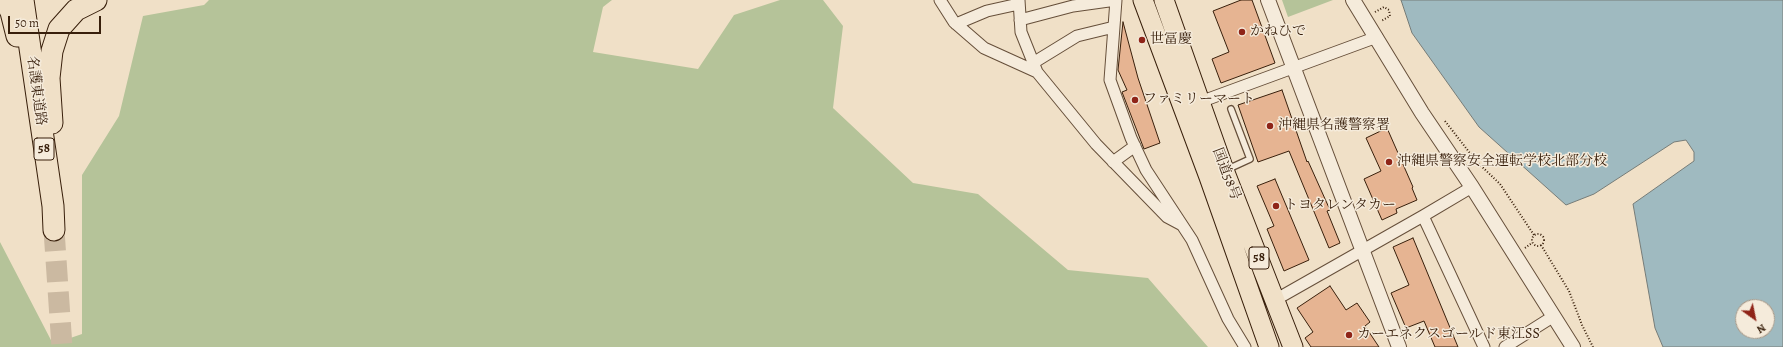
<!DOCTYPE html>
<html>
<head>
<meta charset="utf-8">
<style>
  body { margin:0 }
  #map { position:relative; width:1783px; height:347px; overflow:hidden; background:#f0e0c7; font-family:Alegreya,serif }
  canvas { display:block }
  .north { position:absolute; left:1735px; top:299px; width:40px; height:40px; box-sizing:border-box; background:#f5ebdb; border:1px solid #a99988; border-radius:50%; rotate:147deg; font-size:11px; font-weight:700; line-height:16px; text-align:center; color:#381f0b }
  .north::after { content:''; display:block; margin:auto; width:14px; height:18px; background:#8f2418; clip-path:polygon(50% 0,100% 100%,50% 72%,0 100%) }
  .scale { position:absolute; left:8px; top:16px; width:93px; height:18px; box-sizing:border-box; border:2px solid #381f0b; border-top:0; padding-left:5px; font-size:12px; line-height:14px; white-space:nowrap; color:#381f0b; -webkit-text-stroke:3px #f5ebdb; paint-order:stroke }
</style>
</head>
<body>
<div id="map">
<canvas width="1783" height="347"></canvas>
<div class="north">N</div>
<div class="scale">50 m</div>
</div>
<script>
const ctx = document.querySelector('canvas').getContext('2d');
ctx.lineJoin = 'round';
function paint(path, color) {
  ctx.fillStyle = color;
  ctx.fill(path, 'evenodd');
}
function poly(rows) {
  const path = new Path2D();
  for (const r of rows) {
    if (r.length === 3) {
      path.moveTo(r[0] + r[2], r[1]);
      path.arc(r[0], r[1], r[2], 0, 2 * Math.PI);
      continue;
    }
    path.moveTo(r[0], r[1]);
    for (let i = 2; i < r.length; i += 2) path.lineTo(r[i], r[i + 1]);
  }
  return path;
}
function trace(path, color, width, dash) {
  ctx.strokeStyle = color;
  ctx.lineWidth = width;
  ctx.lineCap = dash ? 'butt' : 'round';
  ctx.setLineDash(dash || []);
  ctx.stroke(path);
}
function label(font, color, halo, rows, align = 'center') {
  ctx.font = font + ' Alegreya,"Noto Serif JP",serif';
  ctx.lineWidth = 3;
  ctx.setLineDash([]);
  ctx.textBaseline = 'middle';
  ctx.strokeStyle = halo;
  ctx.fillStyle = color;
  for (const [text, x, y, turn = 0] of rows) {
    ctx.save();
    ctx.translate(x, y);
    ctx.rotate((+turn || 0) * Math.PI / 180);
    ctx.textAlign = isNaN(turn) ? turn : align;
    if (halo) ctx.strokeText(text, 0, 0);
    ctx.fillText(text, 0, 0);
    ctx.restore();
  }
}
paint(poly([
  [209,0,612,0,603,7,593,52,698,69,734,15,780,0,823,0,843,26,833,108,913,183,978,194,1068,270,1148,278,1208,347,0,347,0,242,53,344,82,334,82,175,119,116,143,16,204,5],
  [1282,0,1333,0,1288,17]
]), '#b5c399');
const water = poly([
  [1401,0,1783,0,1783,347,1663,347,1655,328,1633,204,1694,161,1694,152,1686,140,1674,142,1594,194,1566,205,1479,127,1412,33,1401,0],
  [1743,307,1767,307,1767,331,1743,331,1743,307]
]);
paint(water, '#9fbac0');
trace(water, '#767c78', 1);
const building = poly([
  [1241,0,1252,0,1275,63,1221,83,1212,59,1229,52,1213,11,1241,0],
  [1123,22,1138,78,1160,143,1144,149,1122,92,1127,90,1118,70,1123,22],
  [1282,90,1307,162,1308,161,1330,210,1327,211,1340,243,1329,248,1289,151,1258,162,1238,105,1282,90],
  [1387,128,1413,187,1412,188,1417,200,1396,209,1397,213,1382,220,1364,179,1381,171,1366,138,1387,128],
  [1275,179,1309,260,1284,271,1267,229,1274,226,1257,186,1275,179],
  [1413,238,1458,347,1435,347,1424,321,1406,328,1391,293,1409,285,1393,247,1413,238],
  [1330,286,1346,310,1357,303,1370,322,1365,326,1379,347,1311,347,1305,338,1313,332,1297,308,1330,286]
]);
paint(building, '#e6b492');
trace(building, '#381f0b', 1);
trace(poly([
  [54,230,62,347]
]), '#cbb9a1', 21, [21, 10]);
const service = poly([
  [1226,170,1250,159,1231,109]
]);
const minor = poly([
  [940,0,954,22,984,48,1037,72],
  [1019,0,1021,32,1037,72,1096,144,1167,217,1182,225],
  [1116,0,1110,80,1131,138,1146,170,1192,240,1228,319,1245,347],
  [1020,20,1073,6,1116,0],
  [956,24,987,11,1019,4],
  [1033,63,1077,36,1114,27],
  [1200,102,1377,37],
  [1113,162,1135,146],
  [1423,216,1484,347],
  [1275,300,1423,216,1472,187],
  [1505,347,1554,316]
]);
const tertiary = poly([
  [1268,0,1399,347],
  [1353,0,1422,113,1472,187,1573,347]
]);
const trunk = poly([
  [1143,0,1209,177,1269,347],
  [1164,0,1224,170,1293,347]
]);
const motorway = poly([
  [5,0,11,12,17,36],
  [23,0,53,206,54,230],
  [52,123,49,78,52,51,59,29,76,10,96,0]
]);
trace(service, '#664f3a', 8);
trace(minor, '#664f3a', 13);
trace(tertiary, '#664f3a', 16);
trace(trunk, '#381f0b', 21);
trace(motorway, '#381f0b', 23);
trace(poly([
  [1375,12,1384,7,1389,10,1390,16,1381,21],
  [1445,121,1476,161,1500,184,1534,235],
  [1538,240,6],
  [1541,245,1569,291,1582,325,1593,347],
  [1525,248,1532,243]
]), '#381f0b', 2, [1, 2]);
trace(service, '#f5ebdb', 5.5);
trace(minor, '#f5ebdb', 11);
trace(tertiary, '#f5ebdb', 14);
trace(trunk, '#f0e0c7', 19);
trace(motorway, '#f0e0c7', 21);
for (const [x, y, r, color] of [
  [1242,32,4,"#8f2418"],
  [1142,40,4,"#8f2418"],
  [1135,100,4,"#8f2418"],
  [1270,126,4,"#8f2418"],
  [1389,162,4,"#8f2418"],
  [1276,206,4,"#8f2418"],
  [1349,335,4,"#8f2418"]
]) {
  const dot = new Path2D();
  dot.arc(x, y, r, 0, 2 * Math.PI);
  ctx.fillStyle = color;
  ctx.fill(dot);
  trace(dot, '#f5ebdb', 1.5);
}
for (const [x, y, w] of [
  [44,149,20],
  [1259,258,20]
]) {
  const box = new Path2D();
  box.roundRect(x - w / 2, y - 11, w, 22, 3);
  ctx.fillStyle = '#f5ebdb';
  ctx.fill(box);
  trace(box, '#381f0b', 1);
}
label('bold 13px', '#381f0b', null, [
  ["58",44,149],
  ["58",1259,258]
]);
label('14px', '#381f0b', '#f5ebdb', [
  ["かねひで",1250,32],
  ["世冨慶",1150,40],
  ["ファミリーマート",1143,100],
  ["沖縄県名護警察署",1278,126],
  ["沖縄県警察安全運転学校北部分校",1397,162],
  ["トヨタレンタカー",1284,206],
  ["カーエネクスゴールド東江SS",1357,335]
], 'left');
label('14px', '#381f0b', '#f5ebdb', [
  ["名護東道路",36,91,82],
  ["国道58号",1226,174,69]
]);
</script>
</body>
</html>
